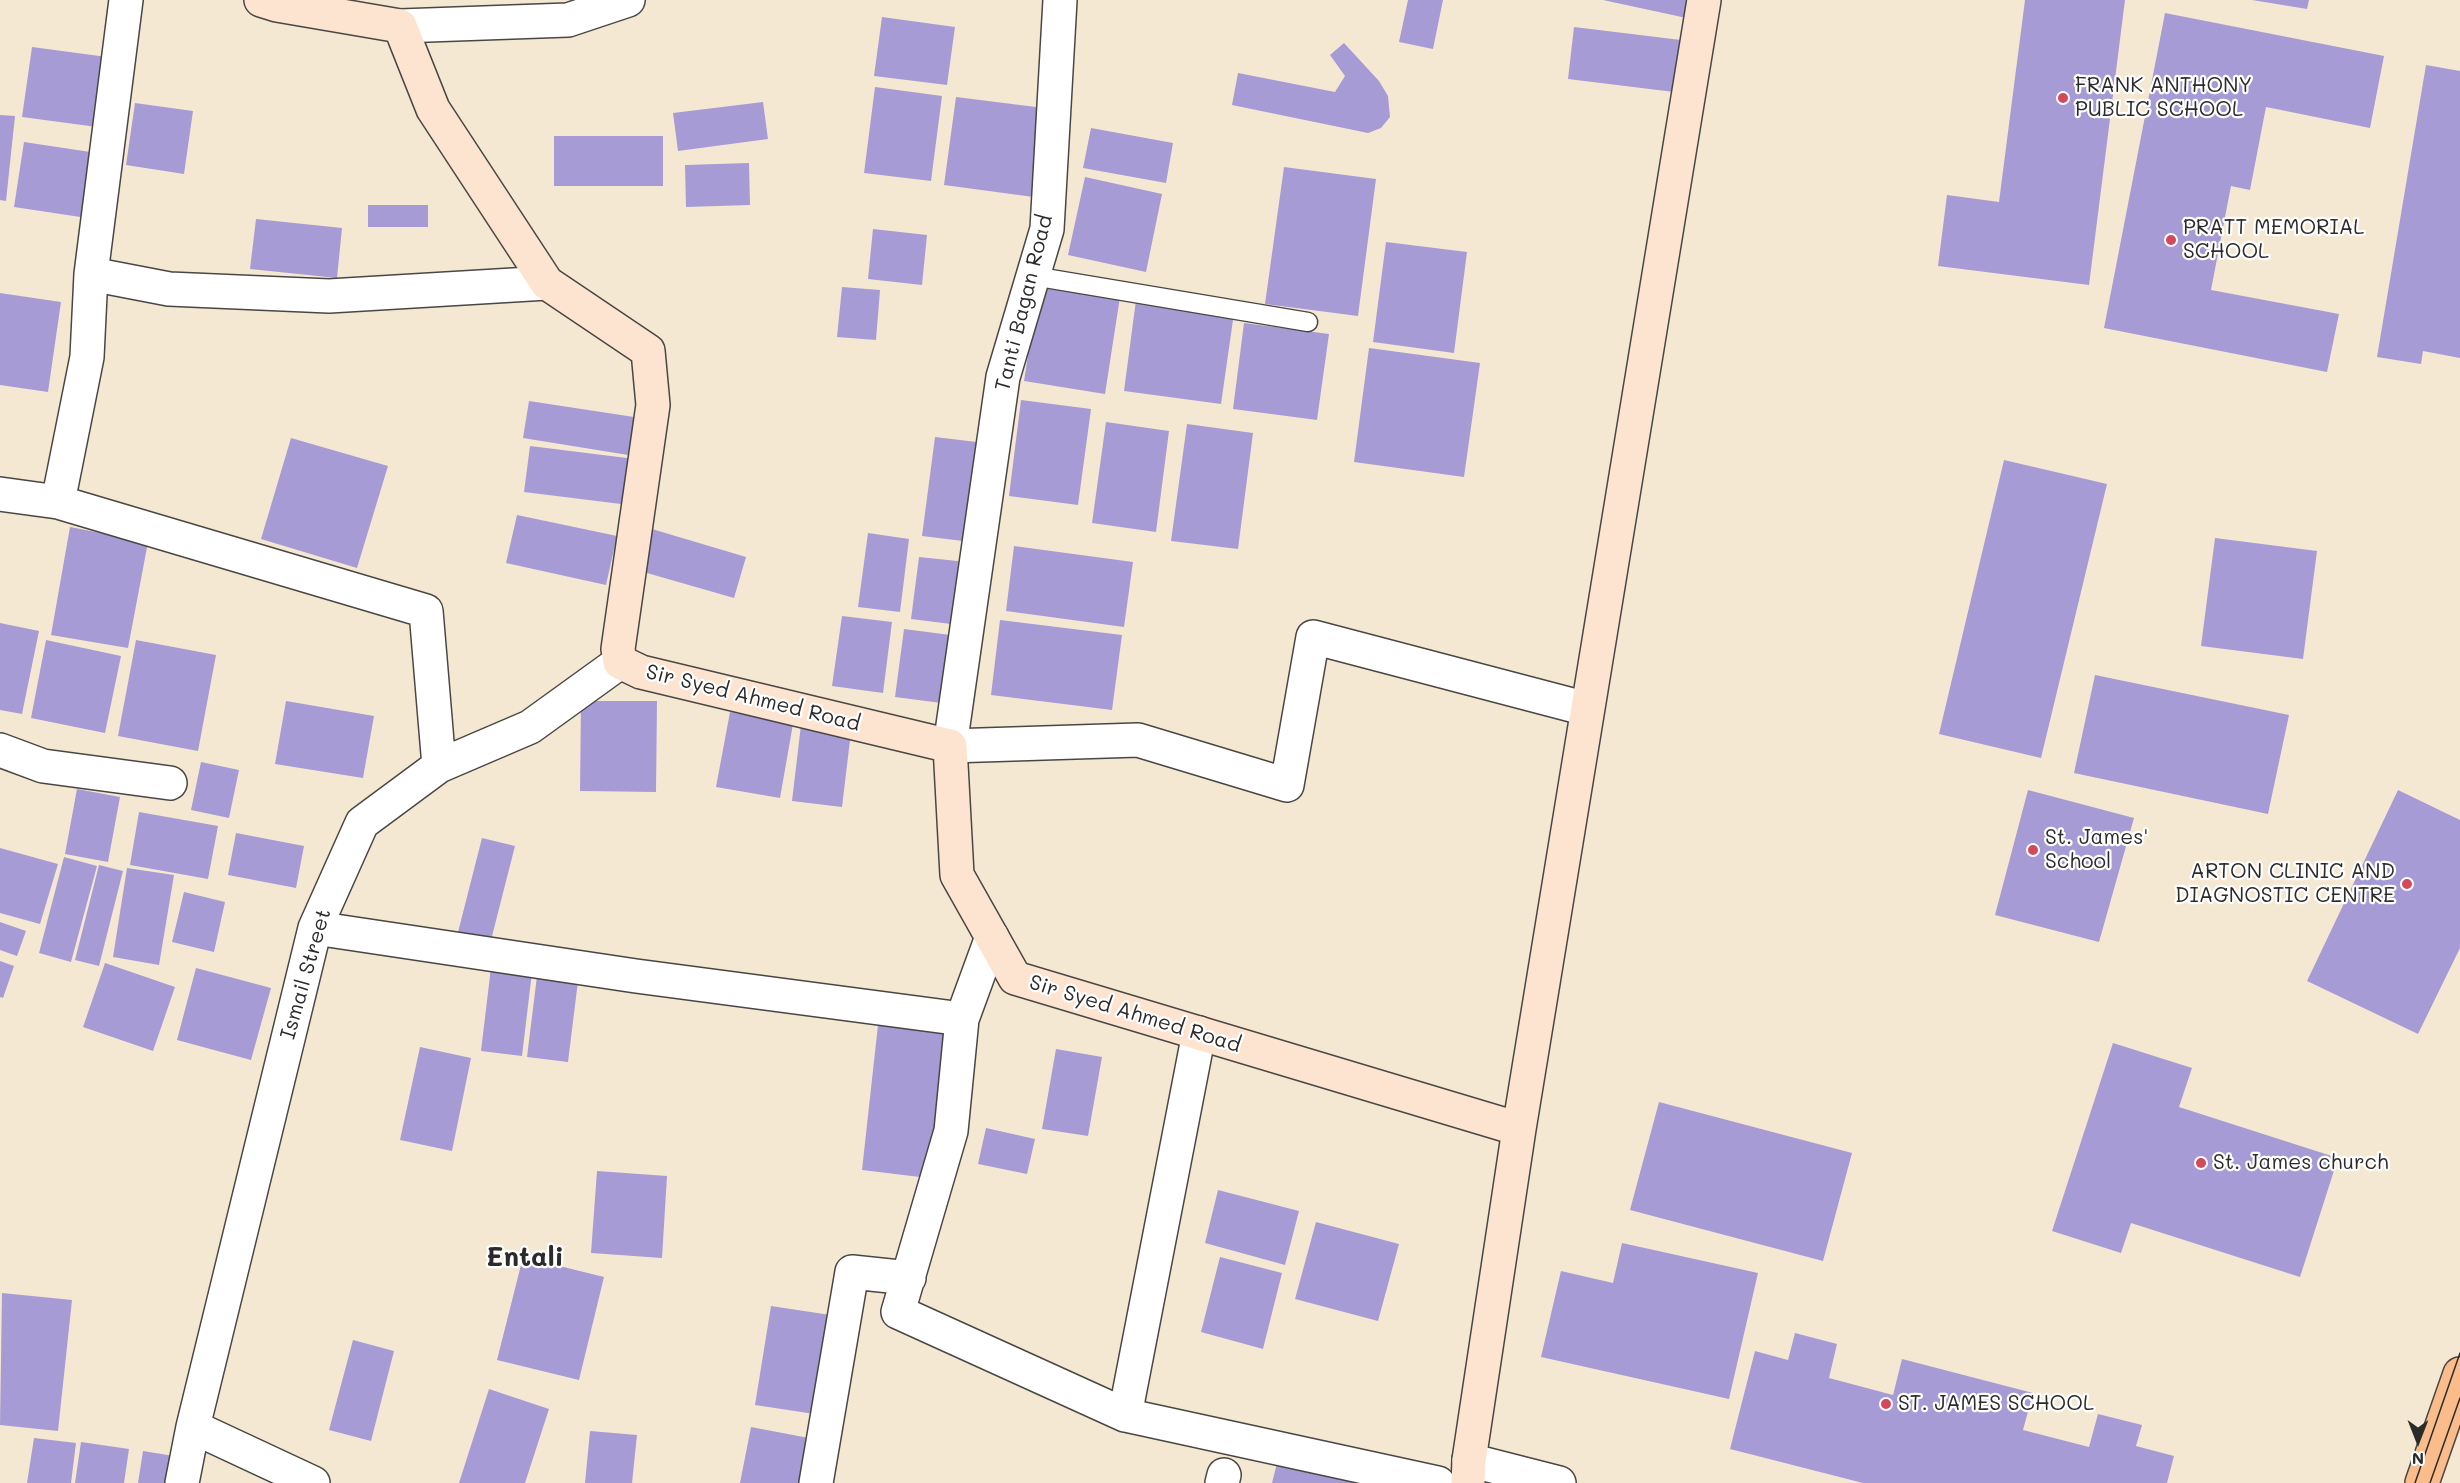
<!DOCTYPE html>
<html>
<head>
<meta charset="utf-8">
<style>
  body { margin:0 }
  #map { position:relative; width:2460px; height:1483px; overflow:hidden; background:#f5e8d2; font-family:Mali,sans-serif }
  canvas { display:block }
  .north { position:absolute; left:2388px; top:1411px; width:60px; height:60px; -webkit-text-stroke:4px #fff; paint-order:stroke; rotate:180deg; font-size:16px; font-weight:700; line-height:24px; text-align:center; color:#2b2b2b }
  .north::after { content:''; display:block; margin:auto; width:21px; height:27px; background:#2b2b2b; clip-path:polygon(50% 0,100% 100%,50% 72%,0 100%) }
</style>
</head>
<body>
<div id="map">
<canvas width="2460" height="1483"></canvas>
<div class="north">N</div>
</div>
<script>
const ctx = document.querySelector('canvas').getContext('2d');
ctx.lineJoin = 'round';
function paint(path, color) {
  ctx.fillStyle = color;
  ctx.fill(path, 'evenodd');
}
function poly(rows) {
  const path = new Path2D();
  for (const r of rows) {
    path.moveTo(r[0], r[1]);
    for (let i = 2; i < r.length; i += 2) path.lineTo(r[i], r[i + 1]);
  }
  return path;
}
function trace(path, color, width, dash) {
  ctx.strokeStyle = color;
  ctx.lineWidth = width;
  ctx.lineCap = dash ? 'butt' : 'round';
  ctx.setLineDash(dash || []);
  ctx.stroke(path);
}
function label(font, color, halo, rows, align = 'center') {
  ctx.font = font + ' Mali,sans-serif';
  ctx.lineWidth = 4.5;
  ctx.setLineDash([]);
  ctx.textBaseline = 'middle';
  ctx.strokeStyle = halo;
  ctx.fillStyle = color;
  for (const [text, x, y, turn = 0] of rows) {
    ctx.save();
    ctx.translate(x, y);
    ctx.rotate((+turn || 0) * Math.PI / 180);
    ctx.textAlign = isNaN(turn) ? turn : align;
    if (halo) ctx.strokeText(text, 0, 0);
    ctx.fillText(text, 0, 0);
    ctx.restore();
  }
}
paint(poly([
  [1408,0,1443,0,1433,49,1399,42],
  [1603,0,1695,0,1691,19],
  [2025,0,2125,0,2089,285,1938,266,1947,195,1999,202],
  [2252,0,2309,0,2307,9],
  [2165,13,2384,56,2370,128,2266,107,2250,190,2231,186,2211,290,2339,314,2327,372,2104,328],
  [882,17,955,27,947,85,874,76],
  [1574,27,1681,40,1674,92,1568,79],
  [1344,43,1379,81,1388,96,1390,117,1381,128,1368,133,1232,105,1238,73,1335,92,1345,76,1330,55],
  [32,47,107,57,97,127,22,117],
  [2426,65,2460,71,2460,358,2423,351,2421,364,2377,357],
  [875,87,942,96,931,181,864,173],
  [956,97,1052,109,1041,198,944,185],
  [763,102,768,139,678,151,673,113],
  [135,103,193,111,184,174,126,165],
  [0,115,15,116,6,201,0,200],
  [1091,128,1173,143,1166,183,1083,168],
  [554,136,663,136,663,186,554,186],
  [24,142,97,153,87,218,14,207],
  [749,163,750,205,686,207,685,165],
  [1284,167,1376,179,1358,316,1265,304],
  [1085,177,1162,194,1146,272,1068,255],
  [368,205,428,205,428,227,368,227],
  [256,219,342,228,337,278,250,269],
  [873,229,927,235,922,285,868,279],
  [1386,242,1467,252,1454,353,1373,342],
  [1039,285,1120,297,1105,394,1024,381],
  [842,287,880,290,876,340,837,337],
  [0,293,61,302,48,392,0,385],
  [1136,300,1234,313,1221,404,1124,391],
  [1244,323,1329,334,1317,420,1233,409],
  [1369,348,1480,363,1464,477,1354,462],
  [1021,400,1091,409,1078,505,1009,496],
  [529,401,634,417,628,455,523,438],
  [1106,422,1169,431,1156,532,1092,523],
  [1187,424,1253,433,1238,549,1171,541],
  [935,437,985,443,971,542,922,536],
  [291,438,388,466,357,568,261,539],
  [530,446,635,459,629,505,524,492],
  [2004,460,2107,484,2041,758,1939,734],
  [517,515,617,536,606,585,506,563],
  [70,527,148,542,128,648,51,635],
  [652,529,746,557,734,598,640,571],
  [868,533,909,539,900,612,858,607],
  [2215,538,2317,551,2303,659,2201,646],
  [1014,546,1133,562,1124,627,1006,611],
  [919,557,967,562,959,625,911,619],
  [842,616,892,622,883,693,832,686],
  [1000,620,1122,635,1112,710,991,695],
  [0,623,39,631,22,714,0,710],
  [904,629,958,636,949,704,895,697],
  [46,640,121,656,105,733,31,718],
  [136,640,216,655,198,751,118,736],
  [2095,675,2289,715,2268,814,2074,773],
  [286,701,374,716,363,778,275,764],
  [581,701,657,701,656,792,580,791],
  [730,712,793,724,780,798,716,787],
  [801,725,851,732,842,807,792,801],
  [201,762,239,770,229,818,191,810],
  [77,789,120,797,108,862,65,854],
  [2028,790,2134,818,2099,942,1995,915],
  [2398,790,2460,820,2460,948,2418,1034,2307,981],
  [139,812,218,826,208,879,130,865],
  [236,833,304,846,296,888,228,875],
  [482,838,515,846,489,948,456,940],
  [0,848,58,864,40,924,0,913],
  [64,857,97,866,71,962,39,953],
  [99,865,123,871,99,966,75,960],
  [127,868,174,875,159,965,113,957],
  [184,892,225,902,214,952,172,942],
  [0,922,26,931,17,956,0,950],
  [492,959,533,964,522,1056,481,1051],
  [0,961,14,966,3,998,0,997],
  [105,963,175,987,153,1051,83,1027],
  [196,968,271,988,251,1060,177,1040],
  [538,968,579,973,568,1062,527,1057],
  [878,1025,945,1032,928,1178,862,1170],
  [2113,1043,2192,1068,2179,1107,2338,1158,2300,1277,2131,1223,2121,1253,2052,1231],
  [420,1047,471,1058,452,1151,400,1140],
  [1056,1049,1102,1057,1088,1136,1042,1129],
  [1659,1102,1852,1153,1823,1261,1630,1210],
  [986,1128,1035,1139,1027,1174,978,1164],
  [597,1171,667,1176,662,1258,591,1253],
  [1218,1190,1299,1211,1285,1265,1205,1243],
  [1316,1222,1399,1244,1378,1321,1295,1299],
  [1622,1243,1758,1273,1729,1399,1541,1357,1561,1271,1613,1283],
  [523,1257,604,1277,579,1380,497,1360],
  [1220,1257,1282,1273,1263,1349,1201,1332],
  [2,1293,72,1300,58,1431,0,1425],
  [771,1306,837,1316,821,1415,755,1405],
  [1795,1333,1837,1344,1829,1378,1893,1395,1902,1359,2033,1393,2023,1430,2089,1447,2098,1414,2142,1425,2136,1446,2174,1456,2167,1483,1863,1483,1730,1449,1755,1351,1788,1360],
  [353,1340,394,1351,371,1441,329,1430],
  [489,1389,549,1409,525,1483,459,1483],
  [751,1427,814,1439,805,1483,740,1483],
  [590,1431,637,1435,632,1483,585,1483],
  [34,1438,76,1443,71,1483,27,1483],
  [81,1442,129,1449,124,1483,75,1483],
  [143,1451,180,1457,176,1483,138,1483],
  [1277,1463,1356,1482,1356,1483,1272,1483]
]), '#a79bd6');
const lane = poly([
  [1033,276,1308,322]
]);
const street = poly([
  [1060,0,1047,229,1003,377,950,746,1138,740,1287,785,1313,637,1587,709],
  [400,26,568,20,628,0],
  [91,274,169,289,329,296,547,283],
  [0,494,58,502,426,611,439,766],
  [58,502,87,357,91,274,126,0],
  [0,750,43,766,170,783],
  [315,928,636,976,962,1019],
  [992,937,962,1019,951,1131,898,1312,1125,1415,1438,1483],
  [1125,1415,1199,1033],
  [193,1427,313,1483],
  [1469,1460,1559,1483],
  [182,1483,193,1427,315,928,362,823,439,766,530,727,620,662],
  [816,1483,852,1272,909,1278],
  [1222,1483,1224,1475]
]);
const secondary = poly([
  [261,0,277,5,400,26,433,109,547,283,648,351,653,405,618,649,620,662,641,672,950,746,957,875,1015,978,1519,1129],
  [1468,1483,1469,1460,1519,1129,1704,0]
]);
const primary = poly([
  [2422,1483,2460,1374]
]);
trace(lane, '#494744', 21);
trace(street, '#494744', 36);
trace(secondary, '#494744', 36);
trace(primary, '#494744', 36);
trace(lane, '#fff', 18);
trace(street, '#fff', 33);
trace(secondary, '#fde4d0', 33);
trace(primary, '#f9bc8a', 33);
trace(poly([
  [2415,1483,2460,1353],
  [2430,1483,2460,1398]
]), '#2b2b2b', 1.5);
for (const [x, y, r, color] of [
  [2063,98,6,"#d1495b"],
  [2171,240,6,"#d1495b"],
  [2033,850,6,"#d1495b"],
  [2407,884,6,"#d1495b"],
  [2201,1163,6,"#d1495b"],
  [1886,1404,6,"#d1495b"]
]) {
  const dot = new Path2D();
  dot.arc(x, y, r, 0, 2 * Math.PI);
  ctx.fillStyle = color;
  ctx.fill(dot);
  trace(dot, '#fff', 2);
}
label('21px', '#2b2b2b', '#fff', [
  ["FRANK ANTHONY",2075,86],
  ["PUBLIC SCHOOL",2075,110],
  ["PRATT MEMORIAL",2183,228],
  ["SCHOOL",2183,252],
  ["St. James'",2045,838],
  ["School",2045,862],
  ["ARTON CLINIC AND",2395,872,"right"],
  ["DIAGNOSTIC CENTRE",2395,896,"right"],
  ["St. James church",2213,1163],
  ["ST. JAMES SCHOOL",1898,1404]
], 'left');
label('21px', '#2b2b2b', '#fff', [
  ["Tanti Bagan Road",1024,303,-76],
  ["Sir Syed Ahmed Road",753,698,14],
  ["Ismail Street",306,974,-74],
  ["Sir Syed Ahmed Road",1135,1014,17]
]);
label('bold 27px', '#2b2b2b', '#fff', [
  ["Entali",525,1258]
]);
</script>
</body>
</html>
